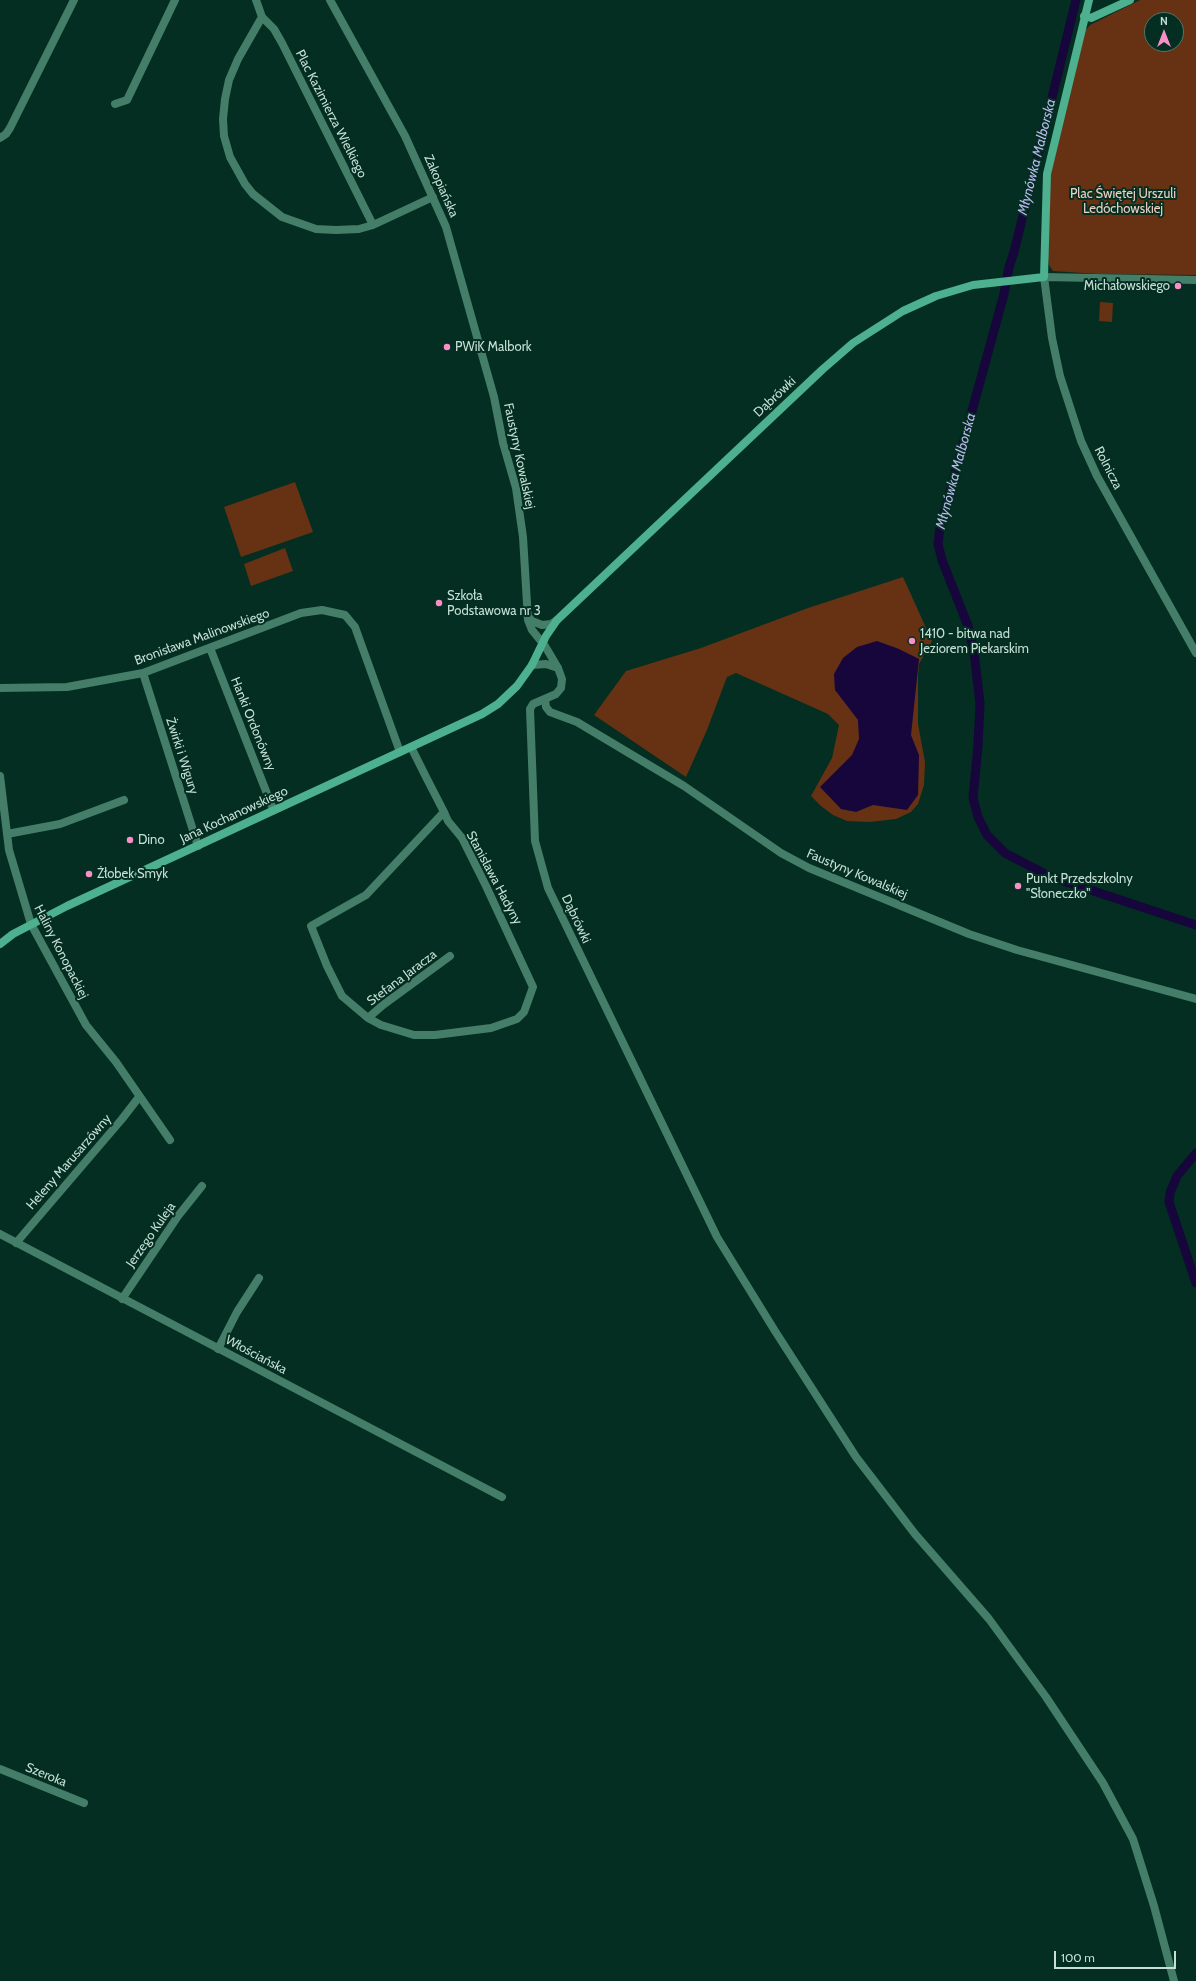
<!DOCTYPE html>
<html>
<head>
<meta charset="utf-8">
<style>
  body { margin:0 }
  #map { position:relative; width:1196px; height:1981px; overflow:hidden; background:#032e21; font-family:Cabin,sans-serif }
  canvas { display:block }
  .north { position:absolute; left:1144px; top:12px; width:40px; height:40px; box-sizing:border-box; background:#032e21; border:1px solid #517569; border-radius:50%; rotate:0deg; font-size:11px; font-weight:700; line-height:16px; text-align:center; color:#c5dfd4 }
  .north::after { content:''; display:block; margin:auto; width:14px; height:18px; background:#fa8fc7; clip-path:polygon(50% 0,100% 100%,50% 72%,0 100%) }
  .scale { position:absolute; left:1054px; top:1951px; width:122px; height:18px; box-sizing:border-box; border:2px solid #c5dfd4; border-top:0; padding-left:5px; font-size:12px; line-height:14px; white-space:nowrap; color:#c5dfd4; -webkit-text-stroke:3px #032e21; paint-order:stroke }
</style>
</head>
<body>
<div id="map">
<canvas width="1196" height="1981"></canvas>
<div class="north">N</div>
<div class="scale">100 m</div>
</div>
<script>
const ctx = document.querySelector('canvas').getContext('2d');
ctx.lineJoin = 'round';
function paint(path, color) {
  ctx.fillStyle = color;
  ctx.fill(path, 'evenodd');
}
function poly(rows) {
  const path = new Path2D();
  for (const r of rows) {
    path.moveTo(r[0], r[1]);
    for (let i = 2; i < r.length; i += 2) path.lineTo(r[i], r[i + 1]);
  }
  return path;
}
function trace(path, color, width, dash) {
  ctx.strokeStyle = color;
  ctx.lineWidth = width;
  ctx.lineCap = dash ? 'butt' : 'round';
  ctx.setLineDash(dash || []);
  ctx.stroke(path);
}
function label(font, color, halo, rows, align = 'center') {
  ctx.font = font + ' Cabin,sans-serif';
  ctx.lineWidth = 4;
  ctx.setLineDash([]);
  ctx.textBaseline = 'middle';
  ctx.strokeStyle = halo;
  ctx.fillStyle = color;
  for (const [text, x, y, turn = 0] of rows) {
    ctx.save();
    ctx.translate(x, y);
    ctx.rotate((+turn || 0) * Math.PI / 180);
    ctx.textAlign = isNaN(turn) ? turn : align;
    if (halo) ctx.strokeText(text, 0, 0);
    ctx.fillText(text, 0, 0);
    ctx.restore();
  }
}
paint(poly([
  [1140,0,1196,0,1196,275,1098,274,1053,271,1049,265,1048,258,1050,176,1084,32,1090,25],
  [1152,20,1176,20,1176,44,1152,44],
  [1100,302,1113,303,1112,322,1099,321],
  [295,482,313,532,241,557,224,507],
  [285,548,293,571,251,586,244,564],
  [903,577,932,641,919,664,918,675,918,724,925,762,924,785,918,804,911,812,896,819,870,822,847,821,833,815,821,806,811,796,832,758,839,725,828,714,736,673,727,677,707,730,686,777,594,715,626,671,701,648,808,608]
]), '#663213');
paint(poly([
  [877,641,899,649,919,659,911,735,919,755,918,795,907,810,873,805,856,812,841,809,820,787,852,755,859,739,858,720,835,690,834,674,843,658,857,647]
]), '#16063b');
trace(poly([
  [1076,0,1014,252,1009,267,1004,294,940,528,938,544,942,560,968,626,974,652,980,703,978,746,973,798,978,817,987,835,1005,853,1051,877,1196,925],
  [1196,1153,1177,1176,1170,1193,1169,1202,1196,1283]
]), '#16063b', 9);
trace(poly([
  [256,0,262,17,274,29,282,43,373,225],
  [330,0,405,136,446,227,494,397,503,443,516,488,523,537,528,620,532,630,545,646,558,668,562,679,561,688,556,694,533,704,530,709,535,841,548,888,717,1237,775,1331,856,1457,915,1534,989,1619,1046,1697,1103,1783,1133,1839,1154,1906,1174,1981],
  [262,17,238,59,229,80,225,99,223,119,224,136,230,157,245,184,253,194,282,217,316,229,336,230,359,229,373,225,433,197],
  [115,104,127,100,175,0],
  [0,138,6,134,10,128,74,0],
  [1196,280,1044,277,1052,338,1060,376,1081,441,1097,476,1196,653],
  [527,615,532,621,542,625,551,624,557,620],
  [210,648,273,809],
  [532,665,546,664,558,668],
  [143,673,198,846],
  [0,688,67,687,143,673,301,613,322,610,345,615,355,627,400,752],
  [545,700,546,707,550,712,577,722,684,786,781,853,809,868,969,934,1017,950,1196,999],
  [411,747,426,777,444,812,448,821,462,838,486,886,533,987,524,1012,517,1019,491,1028,435,1035,414,1035,381,1025,368,1018,342,996,327,966,311,926,366,895,444,812],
  [0,776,9,850,31,924,86,1025,116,1062,170,1140],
  [7,834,60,824,124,800],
  [368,1018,383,1005,450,956],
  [0,1234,502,1497],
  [16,1243,122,1119,139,1097],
  [122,1299,178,1216,202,1186],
  [218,1349,237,1312,259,1278],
  [0,1769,84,1803]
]), '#447e69', 8);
trace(poly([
  [1084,16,1091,18,1130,0],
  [0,944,13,934,67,906,482,714,498,704,517,686,532,665,546,636,557,620,823,369,853,343,903,311,936,296,973,285,1044,277,1047,174,1089,0]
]), '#4db08f', 8);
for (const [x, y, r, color] of [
  [1178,286,4,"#fa8fc7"],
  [447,347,4,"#fa8fc7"],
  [439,603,4,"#fa8fc7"],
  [912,641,4,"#fa8fc7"],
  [130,840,4,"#fa8fc7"],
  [89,874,4,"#fa8fc7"],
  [1018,886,4,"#fa8fc7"]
]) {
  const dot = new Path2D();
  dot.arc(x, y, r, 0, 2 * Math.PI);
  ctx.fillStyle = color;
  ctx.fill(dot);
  trace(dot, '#032e21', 1.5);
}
label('13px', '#c5dfd4', '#032e21', [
  ["Plac Kazimierza Wielkiego",331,114,63],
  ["Zakopiańska",441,186,66],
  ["Dąbrówki",775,397,-43],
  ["Faustyny Kowalskiej",519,456,78],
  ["Rolnicza",1108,468,63],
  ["Bronisława Malinowskiego",202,637,-20],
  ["Hanki Ordonówny",253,724,68],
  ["Żwirki i Wigury",182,756,72],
  ["Jana Kochanowskiego",234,815,-25],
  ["Faustyny Kowalskiej",857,874,23],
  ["Stanisława Hadyny",494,878,62],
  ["Dąbrówki",576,919,65],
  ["Haliny Konopackiej",61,952,63],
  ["Stefana Jaracza",402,978,-37],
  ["Heleny Marusarzówny",69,1162,-49],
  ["Jerzego Kuleja",151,1235,-55],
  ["Włościańska",256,1355,28],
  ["Szeroka",46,1775,22]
]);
label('13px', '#ebcfc1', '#032e21', [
  ["Plac Świętej Urszuli",1123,194],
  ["Ledóchowskiej",1123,209]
]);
label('13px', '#c5dfd4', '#032e21', [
  ["Michałowskiego",1170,286,"right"],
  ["PWiK Malbork",455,347],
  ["Szkoła",447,596],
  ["Podstawowa nr 3",447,611],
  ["1410 - bitwa nad",920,634],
  ["Jeziorem Piekarskim",920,649],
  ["Dino",138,840],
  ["Żłobek Smyk",97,874],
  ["Punkt Przedszkolny",1026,879],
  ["\"Słoneczko\"",1026,894]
], 'left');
label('italic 14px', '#bcb8ed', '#032e21', [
  ["Młynówka Malborska",1037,157,-76],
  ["Młynówka Malborska",956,471,-75]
]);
</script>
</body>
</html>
